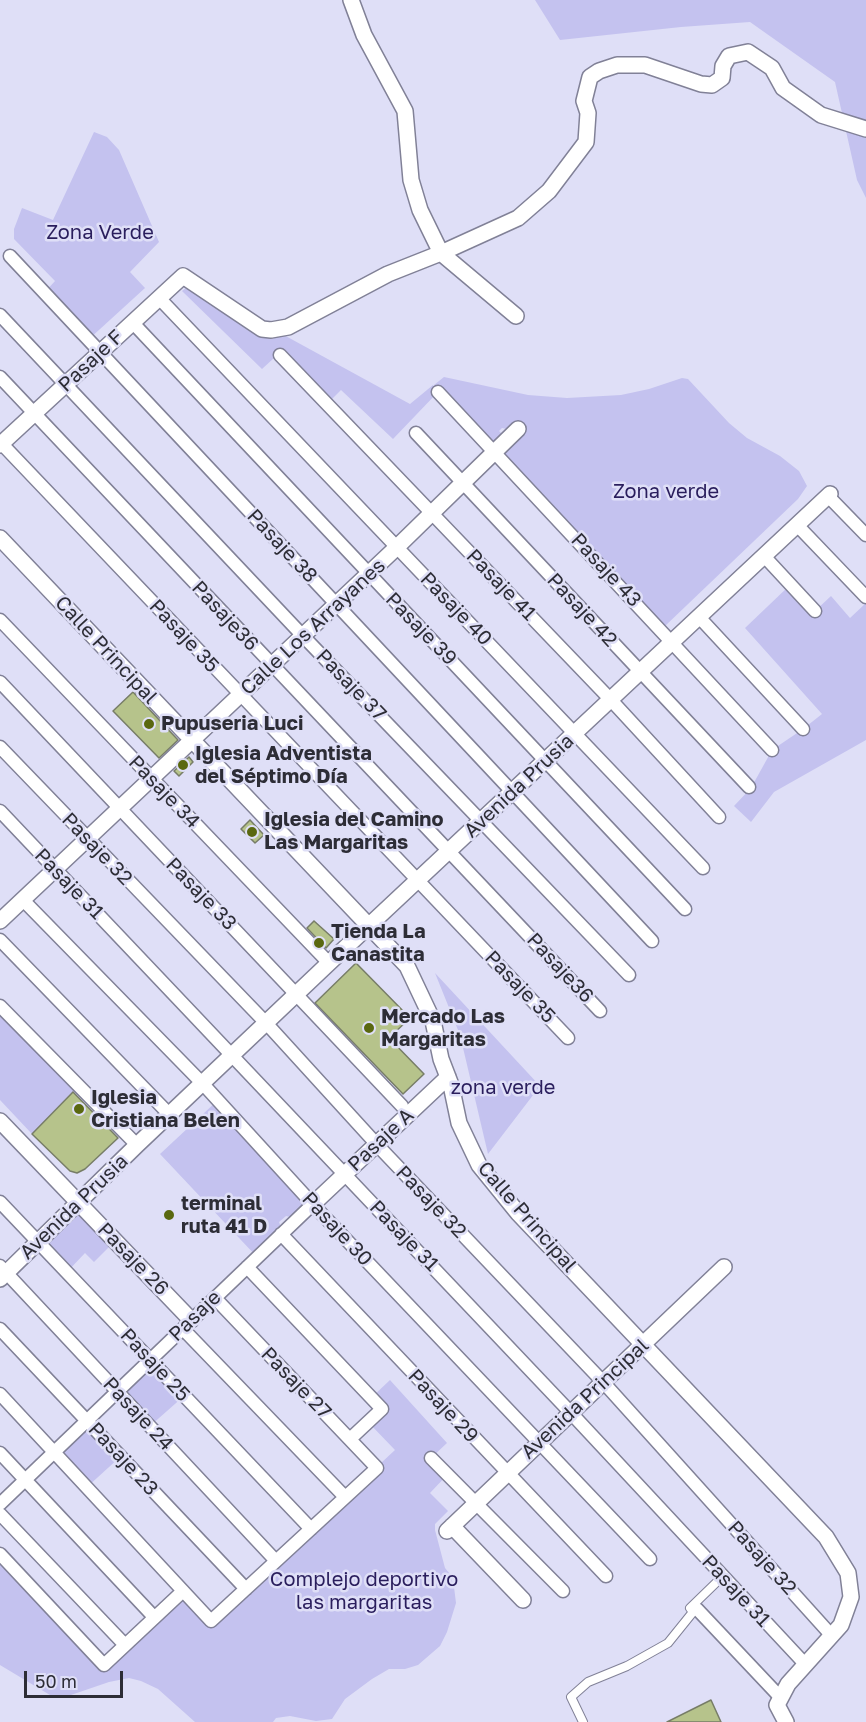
<!DOCTYPE html>
<html>
<head>
<meta charset="utf-8">
<style>
  body { margin:0 }
  #map { position:relative; width:866px; height:1722px; overflow:hidden; background:#dfdff7; font-family:"Golos Text",sans-serif }
  canvas { display:block }
  .scale { position:absolute; left:24px; top:1671px; width:99px; height:27px; box-sizing:border-box; border:3px solid #2d2d36; border-top:0; padding-left:8px; font-size:18px; line-height:21px; white-space:nowrap; color:#2d2d36; -webkit-text-stroke:4px #dfdff7; paint-order:stroke }
</style>
</head>
<body>
<div id="map">
<canvas width="866" height="1722"></canvas>
<div class="scale">50 m</div>
</div>
<script>
const ctx = document.querySelector('canvas').getContext('2d');
ctx.lineJoin = 'round';
function paint(path, color) {
  ctx.fillStyle = color;
  ctx.fill(path, 'evenodd');
}
function poly(rows) {
  const path = new Path2D();
  for (const r of rows) {
    path.moveTo(r[0], r[1]);
    for (let i = 2; i < r.length; i += 2) path.lineTo(r[i], r[i + 1]);
  }
  return path;
}
function trace(path, color, width, dash) {
  ctx.strokeStyle = color;
  ctx.lineWidth = width;
  ctx.lineCap = dash ? 'butt' : 'round';
  ctx.setLineDash(dash || []);
  ctx.stroke(path);
}
function label(font, color, halo, rows, align = 'center') {
  ctx.font = font + ' "Golos Text",sans-serif';
  ctx.lineWidth = 5;
  ctx.setLineDash([]);
  ctx.textBaseline = 'middle';
  ctx.strokeStyle = halo;
  ctx.fillStyle = color;
  for (const [text, x, y, turn = 0] of rows) {
    ctx.save();
    ctx.translate(x, y);
    ctx.rotate((+turn || 0) * Math.PI / 180);
    ctx.textAlign = isNaN(turn) ? turn : align;
    if (halo) ctx.strokeText(text, 0, 0);
    ctx.fillText(text, 0, 0);
    ctx.restore();
  }
}
paint(poly([
  [535,0,866,0,866,198,857,180,835,82,750,22,681,27,560,40],
  [94,132,107,137,119,150,159,242,130,272,145,288,88,340,44,293,55,281,14,239,14,229,22,208,53,220],
  [187,287,265,337,282,334,410,404,433,385,438,392,393,439,341,390,324,407,274,358,262,369,182,291],
  [444,377,528,395,567,398,621,395,649,389,682,378,688,379,729,423,747,438,780,456,799,471,807,486,798,499,664,627,501,454,507,429,502,428,499,431,503,435,492,447,434,385],
  [790,585,815,611,831,596,850,618,866,603,866,740,774,792,751,822,734,806,751,788,772,750,803,729,822,714,745,628],
  [435,973,540,1086,488,1154,460,1035],
  [0,1006,79,1086,32,1134,0,1100],
  [218,1100,313,1204,295,1218,286,1216,279,1222,282,1230,257,1257,160,1154],
  [78,1214,110,1246,94,1262,85,1253,67,1272,43,1247],
  [154,1364,184,1396,150,1426,121,1396],
  [390,1380,447,1443,431,1458,448,1474,430,1493,448,1511,435,1524,435,1530,445,1568,450,1574,454,1587,456,1603,447,1632,440,1646,418,1665,405,1669,389,1669,372,1679,345,1699,332,1719,316,1721,290,1716,276,1718,273,1722,195,1722,158,1689,141,1681,129,1678,109,1682,68,1696,50,1695,0,1665,0,1554,106,1663,183,1591,211,1621,395,1450,368,1422,381,1409,371,1398],
  [90,1424,120,1457,86,1488,57,1455]
]), '#c4c2ef');
const building = poly([
  [133,692,178,740,159,758,113,711,133,692],
  [189,757,193,762,179,776,174,771,189,757],
  [250,820,264,835,255,843,241,829,250,820],
  [314,921,334,939,326,948,307,928,314,921],
  [356,963,410,1018,389,1038,424,1074,403,1094,315,1003,356,963],
  [73,1092,118,1138,85,1169,77,1173,70,1171,32,1134,73,1092],
  [711,1700,721,1722,667,1722,711,1700]
]);
paint(building, '#b6c38b');
trace(building, '#777d67', 1.5);
const service = poly([
  [583,1722,571,1697,588,1682,627,1666,668,1643,693,1612,690,1608,723,1576]
]);
const pedestrian = poly([
  [10,256,652,941],
  [159,298,703,868],
  [0,315,303,636,629,975],
  [133,323,685,909],
  [280,355,611,700,719,817],
  [0,377,600,1011],
  [438,392,772,750],
  [416,433,749,787],
  [0,442,568,1038],
  [828,496,866,535],
  [797,525,866,597],
  [764,556,815,611],
  [699,617,803,729],
  [0,620,329,963],
  [0,682,402,1106],
  [0,747,267,1024,380,1148,604,1383,832,1636],
  [0,811,571,1413,805,1664],
  [23,900,203,1084,319,1211,650,1559],
  [0,940,170,1115],
  [0,1006,137,1145],
  [0,1202,311,1529],
  [281,1234,606,1576],
  [0,1266,276,1561],
  [247,1267,382,1409,350,1439],
  [0,1329,246,1589],
  [183,1329,345,1497],
  [0,1394,211,1621,377,1468,215,1298],
  [0,1453,154,1617],
  [431,1458,563,1591],
  [0,1504,313,1204],
  [0,1514,125,1645],
  [0,1554,104,1665,183,1591],
  [697,1609,781,1698]
]);
const minor = poly([
  [351,0,364,35,405,111,411,180,420,210,441,253,516,316],
  [0,445,183,276,262,329,271,330,288,327,388,274,441,253,518,218,549,191,586,142,588,113,584,101,590,77,599,71,617,65,645,65,701,84,712,85,722,78,723,66,729,56,748,52,772,68,783,88,821,115,866,129],
  [0,538,407,966,433,1021,441,1059,451,1085,459,1123,479,1165,518,1213,826,1537,848,1573,851,1597,841,1625,788,1684,777,1705,786,1722],
  [0,921,397,547,518,429],
  [0,1121,191,1320],
  [313,1204,448,1077],
  [0,1279,137,1145,329,963,830,494],
  [452,1526,523,1600],
  [447,1531,724,1267]
]);
trace(service, '#818197', 10);
trace(pedestrian, '#818197', 15);
trace(minor, '#818197', 18);
trace(service, '#fff', 8);
trace(pedestrian, '#fff', 12);
trace(minor, '#fff', 15);
for (const [x, y, r, color] of [
  [149,724,6,"#5a6810"],
  [183,765,6,"#5a6810"],
  [252,832,6,"#5a6810"],
  [319,943,6,"#5a6810"],
  [369,1028,6,"#5a6810"],
  [79,1109,6,"#5a6810"],
  [169,1215,6,"#5a6810"]
]) {
  const dot = new Path2D();
  dot.arc(x, y, r, 0, 2 * Math.PI);
  ctx.fillStyle = color;
  ctx.fill(dot);
  trace(dot, '#dfdff7', 2);
}
label('20px', '#2a1e5d', '#dfdff7', [
  ["Zona Verde",100,233],
  ["Zona verde",666,492],
  ["zona verde",503,1088],
  ["Complejo deportivo",364,1580],
  ["las margaritas",364,1603]
]);
label('20px', '#2d2d36', '#dfdff7', [
  ["Pasaje F",91,361,-43],
  ["Pasaje 38",282,546,47],
  ["Pasaje 43",606,570,47],
  ["Pasaje 41",501,585,46],
  ["Pasaje 40",456,609,46],
  ["Pasaje 42",582,610,47],
  ["Pasaje36",225,616,47],
  ["Calle Los Arrayanes",313,627,-43],
  ["Pasaje 39",421,629,46],
  ["Pasaje 35",184,636,47],
  ["Calle Principal",106,650,47],
  ["Pasaje 37",351,685,46],
  ["Avenida Prusia",519,786,-43],
  ["Pasaje 34",164,792,46],
  ["Pasaje 32",97,849,46],
  ["Pasaje 31",69,884,46],
  ["Pasaje 33",201,894,46],
  ["Pasaje36",560,968,47],
  ["Pasaje 35",520,987,46],
  ["Pasaje A",381,1140,-43],
  ["Pasaje 32",431,1202,46],
  ["Avenida Prusia",74,1207,-44],
  ["Calle Principal",527,1217,49],
  ["Pasaje 30",337,1229,47],
  ["Pasaje 31",404,1236,46],
  ["Pasaje 26",133,1259,46],
  ["Pasaje",195,1316,-44],
  ["Pasaje 25",155,1365,47],
  ["Pasaje 27",296,1383,46],
  ["Avenida Principal",585,1399,-43],
  ["Pasaje 29",443,1406,47],
  ["Pasaje 24",138,1414,47],
  ["Pasaje 23",123,1459,47],
  ["Pasaje 32",762,1558,48],
  ["Pasaje 31",736,1591,47]
]);
label('bold 20px', '#2d2d36', '#dfdff7', [
  ["Pupuseria Luci",161,724],
  ["Iglesia Adventista",195,754],
  ["del Séptimo Día",195,777],
  ["Iglesia del Camino",264,820],
  ["Las Margaritas",264,843],
  ["Tienda La",331,932],
  ["Canastita",331,955],
  ["Mercado Las",381,1017],
  ["Margaritas",381,1040],
  ["Iglesia",91,1098],
  ["Cristiana Belen",91,1121],
  ["terminal",181,1204],
  ["ruta 41 D",181,1227]
], 'left');
</script>
</body>
</html>
